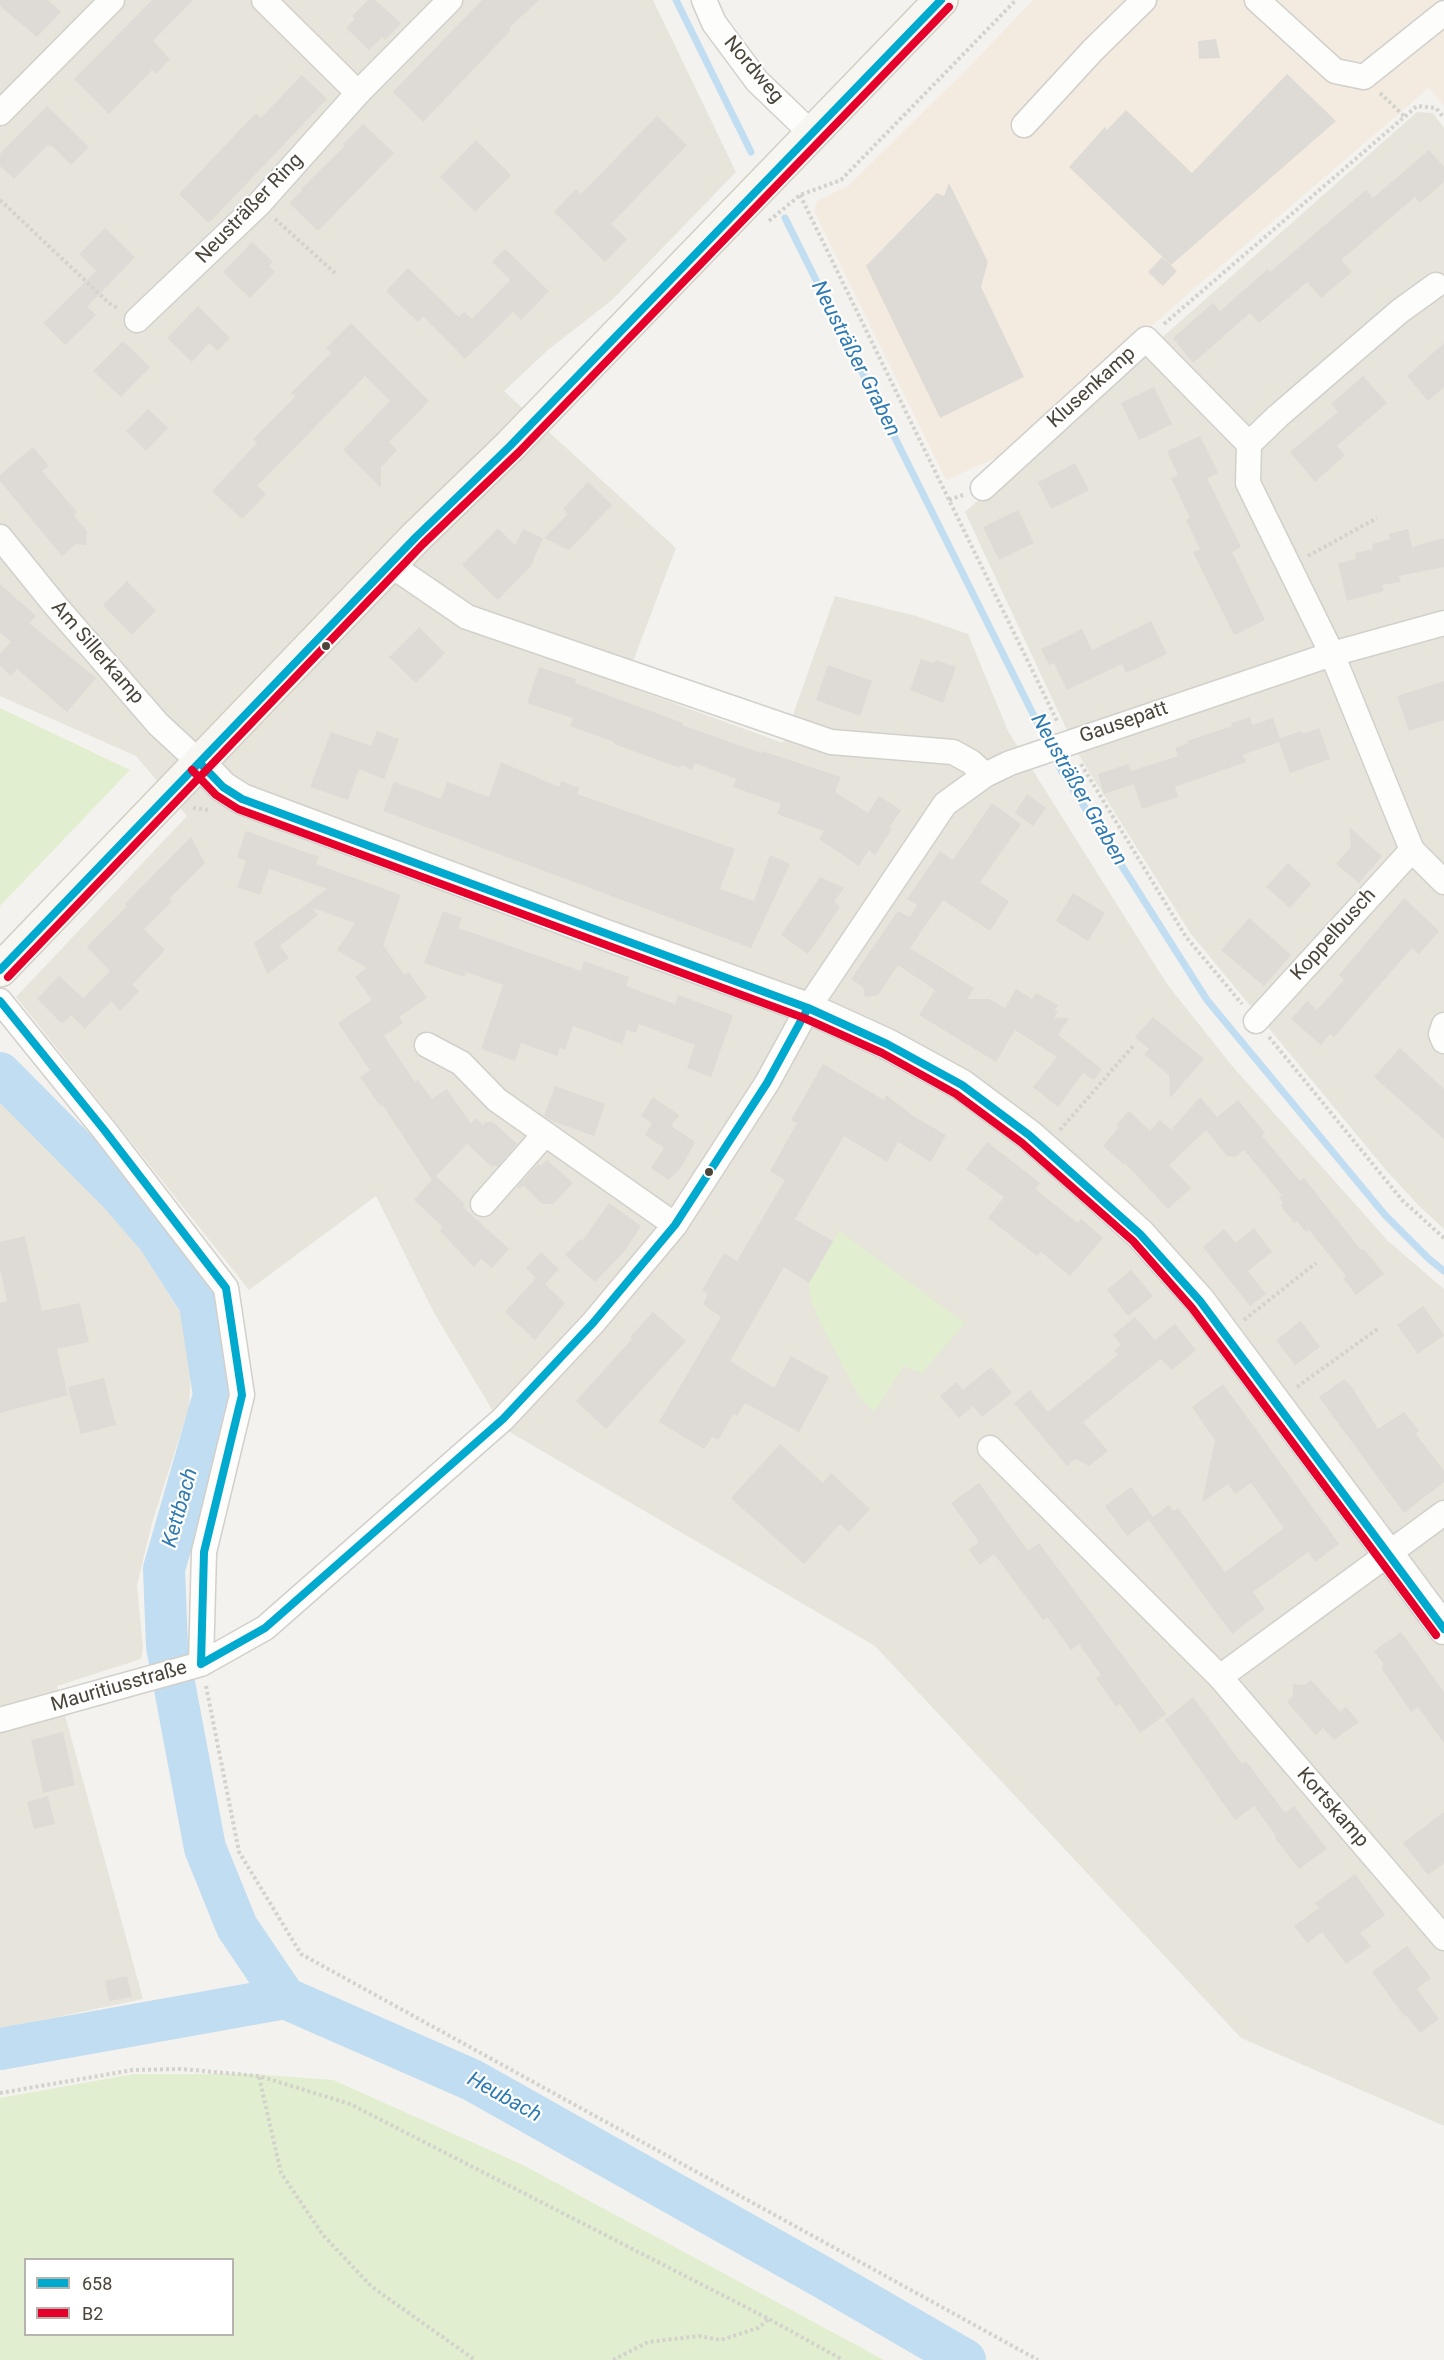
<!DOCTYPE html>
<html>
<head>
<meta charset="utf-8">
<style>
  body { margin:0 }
  #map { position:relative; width:1444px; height:2360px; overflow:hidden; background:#f4f2ee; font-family:Roboto,sans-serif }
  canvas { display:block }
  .legend { position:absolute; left:24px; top:2258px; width:210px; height:78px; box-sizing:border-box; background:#fff; border:2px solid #b7b4b0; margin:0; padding:8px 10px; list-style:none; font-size:18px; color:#4b4439 }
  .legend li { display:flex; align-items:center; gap:12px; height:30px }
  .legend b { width:30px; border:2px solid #b7b4b0 }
</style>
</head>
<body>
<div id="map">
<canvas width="1444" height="2360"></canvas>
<ul class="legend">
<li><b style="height:8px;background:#00a9ce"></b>658</li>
<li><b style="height:8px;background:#e4002b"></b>B2</li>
</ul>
</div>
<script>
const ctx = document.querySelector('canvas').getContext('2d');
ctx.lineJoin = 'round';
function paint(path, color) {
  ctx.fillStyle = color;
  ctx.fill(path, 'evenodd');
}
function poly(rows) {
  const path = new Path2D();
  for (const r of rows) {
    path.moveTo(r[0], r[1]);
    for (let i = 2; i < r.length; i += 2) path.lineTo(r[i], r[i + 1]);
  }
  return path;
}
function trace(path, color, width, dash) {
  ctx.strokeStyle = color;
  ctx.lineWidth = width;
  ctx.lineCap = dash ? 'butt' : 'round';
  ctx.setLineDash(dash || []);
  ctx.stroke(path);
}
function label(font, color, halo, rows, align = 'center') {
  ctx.font = font + ' Roboto,sans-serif';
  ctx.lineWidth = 4.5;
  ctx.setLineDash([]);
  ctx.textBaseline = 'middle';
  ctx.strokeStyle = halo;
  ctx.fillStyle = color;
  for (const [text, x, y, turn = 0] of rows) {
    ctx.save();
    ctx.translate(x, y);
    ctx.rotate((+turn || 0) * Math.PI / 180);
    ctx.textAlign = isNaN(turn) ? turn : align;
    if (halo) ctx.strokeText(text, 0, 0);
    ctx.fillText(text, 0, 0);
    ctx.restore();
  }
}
paint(poly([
  [0,0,653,0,736,172,612,300,548,350,504,391,676,548,624,685,783,743,835,596,916,616,968,634,1008,731,1167,984,1233,1067,1388,1241,1444,1289,1444,2126,1241,2038,875,1646,508,1431,491,1408,434,1313,376,1196,249,1290,16,997,187,816,136,756,0,696],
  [1417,112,1433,113,1444,128,1444,1229,1419,1206,1385,1169,1191,934,1078,754,965,512],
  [0,1099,79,1178,141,1250,184,1319,192,1359,189,1407,152,1523,137,1585,143,1648,141,1659,57,1686,143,1999,0,2029]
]), '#e7e4dc');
paint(poly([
  [1033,0,1444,0,1444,106,1429,88,1195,288,1007,453,946,480,815,213,815,207,817,201,849,185,967,69]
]), '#f3ebdf');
paint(poly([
  [0,708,130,770,0,906],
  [839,1231,965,1323,922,1373,904,1366,874,1412,860,1398,821,1325,811,1300,809,1283],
  [134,2074,252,2074,333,2080,523,2165,884,2360,0,2360,0,2098],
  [26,2260,232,2260,232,2334,26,2334]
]), '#e1eecf');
trace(poly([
  [676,0,751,152],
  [785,218,1061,770,1207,1000,1385,1215,1429,1259,1444,1271]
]), '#c0ddf1', 7);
trace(poly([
  [0,1073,120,1194,158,1238,200,1304,214,1395,164,1569,167,1646,205,1848,237,1927,285,1998],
  [0,2049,285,1998,472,2080,822,2277,965,2360]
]), '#c0ddf1', 42);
paint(poly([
  [0,0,48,0,61,12,37,37,0,6],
  [152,0,193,0,153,41,170,59,156,74,152,70,109,114,74,79],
  [368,0,375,0,401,23,385,40,382,37,369,50,346,28,355,19,352,16],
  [482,0,539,0,510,27,510,31,423,122,393,92],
  [1216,39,1220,58,1199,59,1198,41],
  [1287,74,1336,121,1171,265,1069,167,1105,127,1107,130,1126,110,1192,173],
  [302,75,327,99,209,223,179,194,256,113,261,118],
  [47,106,89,147,71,165,52,146,50,147,48,145,14,179,0,166,0,154],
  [657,116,687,145,611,224,627,239,605,262,554,212,576,189,581,194],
  [363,124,394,153,318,231,289,203,302,191,301,189,345,146,343,144],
  [476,140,511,175,475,212,440,177],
  [1429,150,1444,167,1444,182,1420,203,1415,197,1341,260,1352,272,1321,298,1307,282,1259,323,1250,313,1193,363,1173,338,1213,303,1220,311,1268,269,1270,272,1366,190,1373,198],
  [949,183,988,262,981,287,1024,377,940,418,866,266,937,193,944,196],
  [105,228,135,257,87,307,96,315,65,345,43,323,96,271,79,254],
  [252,242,273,262,269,266,275,272,250,298,223,272],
  [505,249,549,291,521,320,513,312,465,359,423,316,418,322,386,291,408,268,459,317,464,312,472,319,510,280,492,262],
  [1162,257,1177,271,1163,286,1148,272],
  [198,306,230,338,218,351,209,343,192,362,167,338],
  [351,323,429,401,389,442,397,450,381,467,381,488,343,450,390,401,365,376,257,486,266,494,242,519,212,491,257,443,253,439,295,397,291,393,331,353,326,348],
  [123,341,150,367,121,397,93,371],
  [1444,343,1444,387,1428,401,1407,376],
  [1363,376,1387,403,1337,446,1345,455,1315,482,1290,452,1338,412,1331,404],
  [1154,387,1172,424,1139,440,1121,403],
  [148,409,168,428,146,451,126,431],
  [1200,436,1218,473,1207,478,1241,547,1232,552,1265,620,1234,635,1193,552,1200,549,1186,520,1190,518,1171,478,1178,475,1167,451],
  [33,447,49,466,42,471,77,512,73,515,87,531,86,545,76,544,62,556,0,481,0,475],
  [1075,463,1089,490,1051,509,1038,482],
  [588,482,612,505,569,550,544,538,568,514,563,509],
  [1018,510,1034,543,999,560,983,527],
  [498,528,515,545,523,529,543,538,531,566,498,600,462,565],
  [1408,529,1412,547,1444,538,1444,567,1399,576,1401,582,1382,585,1384,591,1347,601,1338,563,1356,559,1355,553,1373,549,1372,544,1390,539,1389,534],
  [127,581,156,610,132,635,103,605],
  [0,584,36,616,29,623,96,678,67,712,17,669,11,676,0,666,0,654,11,642,0,632],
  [1151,621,1167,654,1126,673,1122,664,1067,690,1054,663,1049,665,1041,649,1082,629,1092,650],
  [419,627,445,653,416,683,389,657],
  [921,659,934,663,936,660,956,667,943,703,910,690],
  [828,665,872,681,860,716,816,700],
  [539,667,576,679,575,683,683,723,682,725,761,753,762,751,841,777,835,792,868,813,879,796,901,810,889,828,892,829,875,855,869,850,859,866,819,839,824,831,777,814,781,804,733,787,736,779,695,763,692,770,681,765,680,768,614,744,614,742,570,726,573,718,527,703],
  [1444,681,1444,720,1409,731,1397,696],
  [1250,717,1252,725,1273,718,1280,738,1301,731,1303,734,1319,728,1330,759,1290,773,1279,742,1243,755,1246,762,1175,787,1178,797,1142,809,1134,784,1104,794,1098,774,1128,764,1131,771,1178,756,1175,748,1188,743,1187,741,1232,726,1231,723],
  [377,731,399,739,384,779,359,769,348,800,310,787,331,732,371,746],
  [501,762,559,787,561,781,579,788,577,794,735,849,720,889,754,901,770,855,790,864,751,948,383,811,394,782,441,799,447,782,489,797],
  [1027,794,1046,808,1033,826,1015,813],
  [992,803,1021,824,980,882,1009,901,990,931,943,900,910,948,974,988,967,999,989,999,1005,1008,1016,989,1032,999,1036,993,1058,1005,1054,1011,1058,1011,1054,1018,1069,1018,1058,1035,1102,1069,1094,1080,1083,1073,1058,1107,1033,1087,1057,1057,1015,1030,996,1062,919,1015,935,990,898,965,878,995,865,997,863,987,851,979,898,911,910,917,917,905,907,899,940,851,953,860],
  [1349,827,1382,856,1359,883,1336,864,1351,847],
  [246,831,319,857,316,864,401,895,383,945,404,975,409,972,427,998,399,1017,403,1023,384,1036,415,1082,418,1080,432,1099,447,1089,471,1124,476,1118,483,1125,486,1122,493,1122,517,1144,497,1167,494,1165,492,1167,467,1144,436,1176,465,1204,463,1207,509,1249,492,1268,481,1259,474,1267,440,1231,443,1227,414,1200,432,1180,382,1104,380,1106,360,1077,370,1070,338,1023,372,1000,355,977,367,968,337,950,355,923,313,908,318,915,280,946,289,958,267,974,254,943,327,889,269,869,260,895,237,887,246,861,237,857],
  [191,837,205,863,169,899,172,902,144,929,165,950,132,985,139,991,120,1011,111,1001,85,1029,71,1015,62,1024,37,999,59,976,83,998,110,971,87,947,127,906,125,904],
  [1288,863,1311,884,1290,908,1266,887],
  [820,877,844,888,834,902,840,907,808,954,781,935],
  [1073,893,1105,913,1088,941,1056,921],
  [1404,898,1439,931,1419,954,1412,948,1334,1037,1330,1034,1321,1045,1291,1019,1307,1001,1317,1010,1344,980,1339,975],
  [443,911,462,918,458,928,479,935,581,971,584,961,629,977,626,986,675,1004,678,995,733,1015,711,1077,687,1068,695,1045,639,1024,636,1033,627,1030,622,1044,573,1026,565,1050,560,1048,557,1056,521,1043,515,1061,481,1049,503,985,466,972,464,977,424,963],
  [1249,918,1291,955,1264,986,1221,950],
  [1153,1017,1204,1059,1170,1098,1169,1075,1144,1054,1149,1049,1135,1037],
  [1400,1048,1444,1089,1444,1139,1374,1077],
  [823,1064,884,1100,886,1095,913,1116,946,1135,931,1162,898,1142,887,1162,844,1136,795,1219,833,1241,809,1283,784,1267,730,1361,774,1388,791,1356,829,1377,799,1432,745,1403,737,1416,733,1414,718,1440,712,1437,704,1449,659,1422,721,1317,703,1304,708,1294,702,1290,724,1253,737,1261,785,1180,770,1171,797,1123,791,1120],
  [555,1086,605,1104,594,1136,552,1121,544,1116],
  [653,1097,679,1115,671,1126,695,1142,682,1166,669,1180,651,1168,664,1148,645,1135,652,1123,641,1116],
  [1200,1097,1217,1117,1238,1100,1265,1133,1262,1136,1300,1181,1304,1178,1361,1250,1364,1249,1384,1274,1356,1295,1343,1278,1346,1276,1309,1230,1306,1232,1297,1221,1294,1223,1281,1206,1283,1203,1279,1198,1282,1195,1244,1150,1235,1157,1227,1156,1206,1130,1169,1165,1191,1188,1168,1209,1125,1163,1124,1165,1103,1146,1119,1127,1116,1125,1129,1111,1150,1131,1160,1120,1171,1130],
  [987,1142,1040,1183,1035,1189,1078,1223,1081,1219,1103,1238,1070,1276,1041,1252,1037,1256,988,1218,1004,1197,966,1169],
  [547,1160,573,1183,553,1204,542,1204,523,1185,520,1189,517,1187,538,1164,540,1166],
  [609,1203,641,1226,623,1253,595,1282,565,1255,580,1239,582,1241],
  [1254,1228,1272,1252,1248,1271,1266,1294,1250,1306,1203,1247,1224,1229,1236,1243],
  [25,1236,42,1311,80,1303,89,1342,57,1349,68,1395,0,1413,0,1303,7,1301,0,1269,0,1242],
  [541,1252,559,1269,545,1284,565,1303,535,1340,505,1312,536,1278,526,1268],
  [1131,1270,1153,1296,1128,1316,1107,1290],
  [1423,1306,1444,1335,1418,1354,1397,1325],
  [653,1312,686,1341,606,1429,576,1401,632,1339,630,1337],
  [1135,1317,1155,1340,1175,1324,1196,1350,1172,1370,1161,1359,1083,1422,1108,1451,1089,1466,1075,1459,1067,1466,1014,1403,1030,1390,1048,1412,1118,1355,1114,1350,1121,1345,1113,1335],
  [1301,1321,1320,1347,1295,1365,1276,1340],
  [991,1367,1012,1393,982,1417,973,1406,959,1418,940,1396,957,1382,963,1390],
  [104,1378,116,1425,81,1434,68,1387],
  [1344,1379,1352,1387,1378,1429,1404,1412,1419,1431,1416,1434,1444,1471,1444,1482,1404,1513,1319,1397],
  [1223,1384,1339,1544,1315,1562,1308,1552,1253,1592,1265,1609,1232,1634,1149,1520,1169,1505,1173,1511,1178,1508,1225,1572,1284,1528,1251,1483,1235,1494,1228,1484,1202,1502,1215,1440,1192,1407],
  [780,1444,823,1483,831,1473,870,1509,849,1532,840,1524,804,1564,731,1498],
  [979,1483,1028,1551,1039,1543,1166,1714,1140,1733,1120,1704,1116,1707,1096,1678,1101,1675,1079,1644,1071,1650,1047,1617,1043,1620,994,1554,980,1565,969,1550,979,1542,951,1503],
  [1131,1487,1153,1517,1127,1536,1105,1506],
  [1401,1632,1444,1692,1444,1743,1418,1707,1411,1712,1382,1669,1383,1663,1374,1651],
  [1311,1680,1340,1712,1346,1707,1359,1722,1334,1740,1323,1728,1316,1735,1287,1702,1293,1696,1293,1684,1305,1685],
  [1193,1697,1242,1764,1246,1761,1285,1813,1294,1806,1327,1849,1299,1869,1275,1838,1276,1836,1254,1806,1235,1820,1165,1720],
  [63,1732,75,1785,43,1793,31,1740],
  [48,1796,55,1824,34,1829,27,1802],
  [1444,1812,1444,1863,1428,1875,1403,1843],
  [1355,1874,1385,1915,1360,1933,1371,1946,1346,1964,1322,1932,1307,1943,1294,1926,1319,1908,1315,1903],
  [1407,1946,1431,1978,1417,1989,1439,2019,1420,2033,1407,2016,1405,2017,1372,1972],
  [127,1976,132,1997,109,2001,105,1981]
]), '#dedbd6');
const minor = poly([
  [264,0,358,93,450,0],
  [704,0,714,23,757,81,811,133],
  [1257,0,1335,71,1364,77,1444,13],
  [0,113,112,0],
  [1024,125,1093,50,1144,0],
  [1436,285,1400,311,1278,416,1249,444,1248,483,1332,654,1412,850,1444,882],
  [137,320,259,204,358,93],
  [983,488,1146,339,1249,444],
  [0,537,55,605,158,724,200,763],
  [391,565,467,617,831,742,953,752,971,762,985,775],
  [0,1001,105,1131,226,1288,242,1395,204,1552,201,1664],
  [1256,1021,1412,850],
  [1444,1025,1441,1034,1444,1041],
  [427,1045,461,1063,497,1100,675,1225],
  [483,1204,545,1134],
  [990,1448,1220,1677,1444,1938],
  [1220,1677,1444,1513],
  [0,1720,201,1664,265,1628,503,1419,593,1323,675,1225,767,1083,808,1008,945,804,985,775,1010,763,1332,654,1444,623]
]);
const tertiary = poly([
  [200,763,223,787,242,799,603,934,808,1008,887,1044,962,1085,1029,1135,1088,1187,1140,1234,1200,1301,1444,1629]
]);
const secondary = poly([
  [0,970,416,537,510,446,941,0]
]);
trace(minor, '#d2d0cb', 27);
trace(tertiary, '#d2d0cb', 33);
trace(secondary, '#d3cfc5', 36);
trace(poly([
  [1380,93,1404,116],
  [800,195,1058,723],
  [0,200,109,303,119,309],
  [275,219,335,273],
  [769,221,800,195,841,180,1016,0],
  [1164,324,1417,106,1436,108,1444,118],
  [949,500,963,495],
  [1308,556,1377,518],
  [1081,764,1186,937,1242,1004],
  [193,808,210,810],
  [1269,1037,1402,1200,1444,1238],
  [1060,1130,1134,1045],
  [1244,1320,1316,1263],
  [1297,1387,1379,1328],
  [206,1686,239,1852,301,1954,1038,2360],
  [259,2077,281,2173,323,2235,372,2287,475,2360],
  [0,2093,133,2070,181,2069,259,2076,350,2104,769,2319,843,2360],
  [613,2360,648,2342,699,2336,721,2340,758,2328,769,2319]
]), '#d3d2cc', 4, [3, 3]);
trace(minor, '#fdfdfc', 24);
trace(tertiary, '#fdfdfc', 30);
trace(secondary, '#f7f6f1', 33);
trace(poly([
  [200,763,223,787,242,799,808,1008,887,1044,962,1085,1029,1135,1140,1234,1200,1301,1444,1629],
  [0,970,416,537,510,446,941,0],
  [0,1001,105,1131,226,1288,242,1395,204,1552,201,1664],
  [201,1664,265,1628,503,1419,593,1323,675,1225,767,1083,808,1008]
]), '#00a9ce', 8);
trace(poly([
  [192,770,216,795,238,809,804,1018,882,1053,956,1094,1022,1143,1133,1241,1192,1308,1436,1635],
  [8,977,423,544,518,453,949,7]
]), '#e4002b', 8);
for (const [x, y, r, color] of [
  [326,646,5,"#4b4439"],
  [709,1172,5,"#4b4439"]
]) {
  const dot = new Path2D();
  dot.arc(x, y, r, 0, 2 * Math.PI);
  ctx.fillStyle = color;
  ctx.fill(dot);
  trace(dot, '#fff', 2);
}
label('20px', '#4b4439', '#fff', [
  ["Nordweg",753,70,50],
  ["Neusträßer Ring",250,209,-46],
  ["Klusenkamp",1092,388,-42],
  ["Am Sillerkamp",97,653,49],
  ["Gausepatt",1124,723,-19],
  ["Koppelbusch",1334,935,-48],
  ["Mauritiusstraße",119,1687,-16],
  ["Kortskamp",1332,1808,49]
]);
label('italic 21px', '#2e7ab2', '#fff', [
  ["Neusträßer Graben",855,359,63],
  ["Neusträßer Graben",1078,790,60],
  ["Kettbach",181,1508,-74],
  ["Heubach",504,2098,29]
]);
</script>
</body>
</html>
